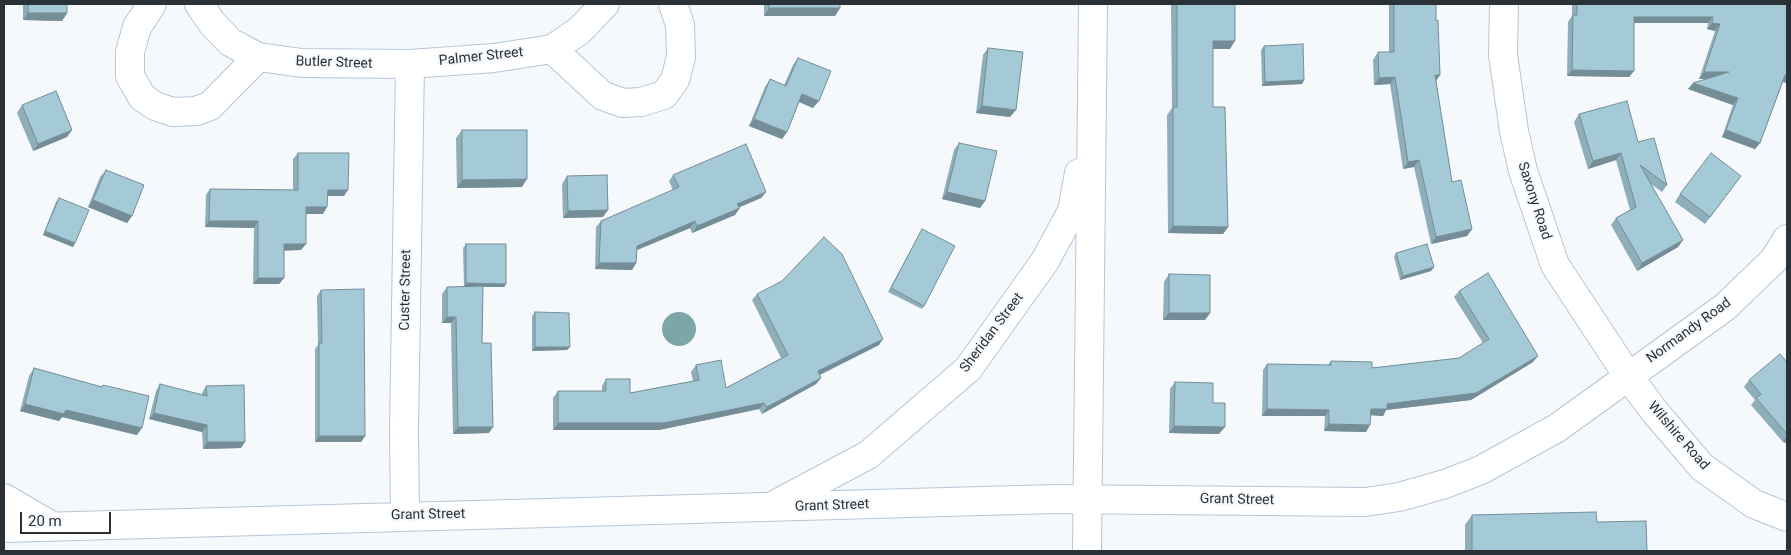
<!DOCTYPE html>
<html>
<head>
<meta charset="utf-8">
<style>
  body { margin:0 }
  #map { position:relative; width:1791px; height:555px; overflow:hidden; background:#f5f9fc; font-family:Roboto,sans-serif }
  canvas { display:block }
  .frame { position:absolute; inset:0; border:5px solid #2a3137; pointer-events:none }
  .scale { position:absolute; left:20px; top:512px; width:91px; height:22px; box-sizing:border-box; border:2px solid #2a3137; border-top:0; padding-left:6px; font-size:15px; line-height:18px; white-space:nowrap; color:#2a3137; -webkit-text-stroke:4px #f5f9fc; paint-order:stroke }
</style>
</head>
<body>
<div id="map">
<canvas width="1791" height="555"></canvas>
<div class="frame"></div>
<div class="scale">20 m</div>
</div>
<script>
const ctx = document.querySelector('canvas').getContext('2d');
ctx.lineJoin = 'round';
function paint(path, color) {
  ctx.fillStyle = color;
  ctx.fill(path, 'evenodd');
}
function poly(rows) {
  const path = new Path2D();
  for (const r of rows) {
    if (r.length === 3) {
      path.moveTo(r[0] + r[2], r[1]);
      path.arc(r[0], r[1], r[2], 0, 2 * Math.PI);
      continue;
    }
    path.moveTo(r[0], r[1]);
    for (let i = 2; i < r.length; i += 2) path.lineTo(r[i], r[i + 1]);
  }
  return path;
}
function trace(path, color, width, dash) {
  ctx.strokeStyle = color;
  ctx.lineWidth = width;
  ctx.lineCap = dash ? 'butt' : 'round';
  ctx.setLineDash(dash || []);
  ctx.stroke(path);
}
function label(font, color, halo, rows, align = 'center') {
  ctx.font = font + ' Roboto,sans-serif';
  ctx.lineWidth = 4.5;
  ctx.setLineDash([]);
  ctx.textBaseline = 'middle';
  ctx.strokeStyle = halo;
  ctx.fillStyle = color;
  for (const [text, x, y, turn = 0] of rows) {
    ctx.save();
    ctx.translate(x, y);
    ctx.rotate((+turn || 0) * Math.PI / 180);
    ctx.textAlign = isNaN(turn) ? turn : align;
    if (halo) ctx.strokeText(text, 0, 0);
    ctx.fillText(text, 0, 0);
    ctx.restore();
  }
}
paint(poly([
  [679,329,17]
]), '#7fa6a7');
const street = poly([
  [152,4,137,27,130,52,130,76,142,97,155,106,173,112,196,111,210,106,258,57],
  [199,4,212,23,230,42,258,57,302,63,410,64,494,58,552,49,603,96,623,103,641,102,664,95,675,80,681,57,680,25,673,4],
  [1504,4,1503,55,1514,131,1523,171,1555,265,1628,376,1655,412,1702,467,1754,504,1787,517],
  [552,49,579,31,605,4],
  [4,498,54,527],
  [776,504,868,455,968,369,1045,261,1072,211,1079,173],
  [405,516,404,430,410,64],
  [4,528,1054,499,1365,502,1399,497,1445,484,1481,470,1557,428,1725,307,1774,260,1787,239],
  [1087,551,1093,4]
]);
trace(street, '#b6c6d6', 30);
trace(street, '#fff', 28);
paint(poly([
  [23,4,67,4,67,13,62,21,23,20],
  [764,4,840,4,840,8,835,16,764,16],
  [1171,4,1235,4,1230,49,1213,49,1213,107,1228,227,1223,234,1168,233,1167,115,1172,108],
  [1389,4,1436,4,1436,21,1440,75,1436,81,1452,182,1472,229,1467,236,1431,244,1414,167,1403,169,1390,84,1374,85,1373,60,1378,52,1389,52],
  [1572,4,1787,4,1787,83,1783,82,1760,143,1755,149,1722,137,1733,105,1688,89,1707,79,1699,79,1715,31,1707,29,1708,23,1634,23,1634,71,1629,77,1567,76,1568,22,1572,16],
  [1264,46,1304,80,1302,84,1262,86,1261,50],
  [988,48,1010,117,976,113,983,55],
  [798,58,813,108,799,102,787,132,782,139,749,126,765,87,770,79,784,85,793,65],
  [22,105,67,137,33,151,17,113],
  [1579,114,1638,142,1667,185,1662,192,1651,184,1683,240,1678,247,1637,271,1611,225,1616,218,1630,210,1616,160,1588,169,1574,122],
  [462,130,522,187,457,188,456,138],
  [959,143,980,208,942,199,954,150],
  [298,153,344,196,328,196,323,214,306,214,301,250,284,250,284,278,279,284,253,284,254,228,205,227,206,195,210,189,293,190,293,159],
  [106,170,132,216,127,223,88,207,100,177],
  [673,175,766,192,761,198,739,207,735,215,692,233,690,228,637,250,636,263,632,270,595,269,596,227,601,221,673,190,669,181],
  [567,176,603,217,563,218,562,184],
  [1736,183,1705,224,1675,202,1680,194],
  [59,198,75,243,73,247,43,235,56,202],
  [922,229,924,306,922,309,888,292],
  [466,244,506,284,504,287,483,287,482,343,489,433,453,434,451,323,442,323,442,294,447,287,464,287,463,248],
  [1396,253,1434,267,1431,271,1400,280,1394,257],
  [1169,274,1210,313,1205,320,1163,320,1164,282],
  [321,290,365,436,361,442,315,442,315,349,318,345,317,296],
  [1459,291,1533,362,1471,400,1386,410,1383,416,1371,415,1366,432,1324,431,1325,416,1262,416,1263,370,1267,364,1328,365,1331,361,1372,368,1459,358,1483,343,1454,297],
  [757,294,879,345,820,375,821,378,816,384,762,414,759,409,659,430,553,430,553,398,558,391,602,391,602,386,606,379,630,393,693,381,691,372,696,365,726,388,781,358,752,300],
  [535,312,567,350,532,351,532,316],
  [1787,362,1787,443,1783,442,1751,405,1755,400,1744,387,1749,380],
  [34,368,101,387,103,385,137,435,62,417,59,421,20,411,29,376],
  [1175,382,1213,403,1219,434,1169,433,1170,389],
  [160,384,202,395,202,393,206,386,241,448,203,449,202,432,149,419,156,391],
  [1472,515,1597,522,1647,551,1465,551,1465,525]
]), '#8eaeb9');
paint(poly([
  [769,8,840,8,835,16,764,16],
  [28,13,67,13,62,21,23,20],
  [1634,17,1713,17,1708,23,1630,23],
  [1712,23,1720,24,1715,31,1707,29],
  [1213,41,1235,41,1230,49,1208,49],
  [1572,70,1634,71,1629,77,1567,76],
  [1704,72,1729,72,1725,79,1699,79],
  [1435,75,1440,75,1435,82],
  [1785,75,1787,75,1787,83,1781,81],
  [1395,77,1390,84,1374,85,1379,78],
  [1304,80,1302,84,1262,86,1265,82],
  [1693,83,1738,98,1733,105,1688,89],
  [802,94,819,101,813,108,797,101],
  [982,106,1016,110,1010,117,976,113],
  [754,119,787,132,782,139,749,126],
  [72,130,67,137,33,151,38,144],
  [1726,130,1760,143,1755,149,1722,137],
  [1621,153,1616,160,1588,169,1593,161],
  [1419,160,1414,167,1403,169,1408,162],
  [527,179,522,187,457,188,462,180],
  [328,190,348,190,344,196,323,196],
  [766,192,761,198,733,210,737,204],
  [947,192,985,201,980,208,942,199],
  [93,200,132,216,127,223,88,207],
  [306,207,327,207,323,214,301,214],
  [740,208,735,215,692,233,697,226],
  [608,210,603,217,563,218,568,211],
  [209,221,258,221,254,228,205,227],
  [695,221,690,228,632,252,637,246],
  [1173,226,1228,227,1223,234,1168,233],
  [1472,229,1467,236,1431,244,1436,237],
  [45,231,75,243,73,247,43,235],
  [1683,240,1678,247,1637,271,1642,263],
  [284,244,306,244,301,250,280,251],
  [599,263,636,263,632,270,595,269],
  [1434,267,1431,271,1400,280,1403,276],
  [258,278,284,278,279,284,253,284],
  [466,283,506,284,504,287,464,287],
  [1169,313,1210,313,1205,320,1163,320],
  [447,317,456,317,451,323,442,323],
  [883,339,879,345,813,378,818,371],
  [535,347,570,347,567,350,532,351],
  [1538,356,1533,362,1471,400,1386,410,1383,416,1366,415,1371,409,1387,404],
  [821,378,816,384,762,414,767,407],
  [764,403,759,409,659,430,553,430,558,423],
  [25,404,66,410,142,428,137,435,62,417,59,421,20,411],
  [1267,409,1329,410,1325,416,1262,416],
  [154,413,207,425,202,432,149,419],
  [1329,424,1370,425,1366,432,1324,431],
  [1174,426,1225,427,1219,434,1169,433],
  [458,427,493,427,489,433,453,434],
  [319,436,365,436,361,442,315,442],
  [1787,436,1787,443,1783,442],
  [207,442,245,442,241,448,203,449]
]), '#748d96');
const building = poly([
  [28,4,67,4,67,13,28,13,28,4],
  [769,4,840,4,840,8,769,8,769,4],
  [1177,4,1235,4,1235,41,1213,41,1213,107,1225,107,1228,227,1173,226,1173,107,1177,107,1177,4],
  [1394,4,1436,4,1436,21,1438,20,1440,75,1435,75,1452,182,1461,180,1472,229,1436,237,1419,160,1408,162,1395,77,1379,78,1378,52,1394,52,1394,4],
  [1577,4,1787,4,1787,75,1785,75,1760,143,1726,130,1738,98,1693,83,1729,72,1704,72,1720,24,1712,23,1713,17,1634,17,1634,71,1572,70,1573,15,1577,15,1577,4],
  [1303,44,1304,80,1265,82,1264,46,1303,44],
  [988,48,1023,52,1016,110,982,106,988,48],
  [798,58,831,71,819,101,802,94,787,132,754,119,770,79,786,86,798,58],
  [56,91,72,130,38,144,22,105,56,91],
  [1627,101,1638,142,1654,138,1667,185,1640,165,1683,240,1642,263,1616,218,1636,207,1621,153,1593,161,1579,114,1627,101],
  [462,130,527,130,527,179,462,180,462,130],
  [959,143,997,151,985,201,947,192,959,143],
  [746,144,766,192,737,204,740,208,697,226,695,221,637,246,636,263,599,263,601,221,679,187,673,175,746,144],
  [298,153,349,153,348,190,328,190,327,207,306,207,306,244,284,244,284,278,258,278,258,221,209,221,210,189,298,190,298,153],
  [1711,153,1741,176,1710,217,1680,194,1711,153],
  [106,170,144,185,132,216,93,200,106,170],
  [607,175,608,210,568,211,567,176,607,175],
  [59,198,89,210,75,243,45,231,59,198],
  [922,229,955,246,924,306,891,288,922,229],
  [824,237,842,254,883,339,818,371,821,378,767,407,764,403,664,423,558,423,558,391,606,391,606,379,630,379,630,393,699,380,696,365,721,360,726,388,788,355,757,294,782,281,824,237],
  [466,244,506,244,506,284,466,283,466,244],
  [1427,244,1434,267,1403,276,1396,253,1427,244],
  [1488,273,1538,356,1476,393,1387,404,1387,409,1371,409,1370,425,1329,424,1329,410,1267,409,1267,364,1331,365,1331,361,1372,362,1372,368,1459,358,1489,339,1459,291,1488,273],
  [1169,274,1210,275,1210,313,1169,313,1169,274],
  [483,286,482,343,491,343,493,427,458,427,456,317,447,317,447,287,483,286],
  [364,289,365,436,319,436,319,343,322,343,321,290,364,289],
  [535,312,569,313,570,347,535,347,535,312],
  [1780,354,1787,362,1787,434,1756,398,1761,394,1749,380,1780,354],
  [34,368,102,387,103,385,149,396,142,428,66,410,64,414,25,404,34,368],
  [1175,382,1213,383,1213,403,1225,403,1225,427,1174,426,1175,382],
  [160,384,207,396,206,386,244,385,245,442,207,442,207,425,154,413,160,384],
  [1596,512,1597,522,1646,521,1647,551,1472,551,1472,515,1596,512]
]);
paint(building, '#a5cad7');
trace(building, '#748d96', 1);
label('14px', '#2a3137', '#f5f9fc', [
  ["Palmer Street",481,57,-6],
  ["Butler Street",334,63,2],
  ["Saxony Road",1534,201,72],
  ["Custer Street",406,290,-89],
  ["Normandy Road",1689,331,-36],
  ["Sheridan Street",992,333,-53],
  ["Wilshire Road",1678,436,49],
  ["Grant Street",1237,500,1],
  ["Grant Street",832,506,-2],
  ["Grant Street",428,515,-1]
]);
</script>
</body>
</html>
